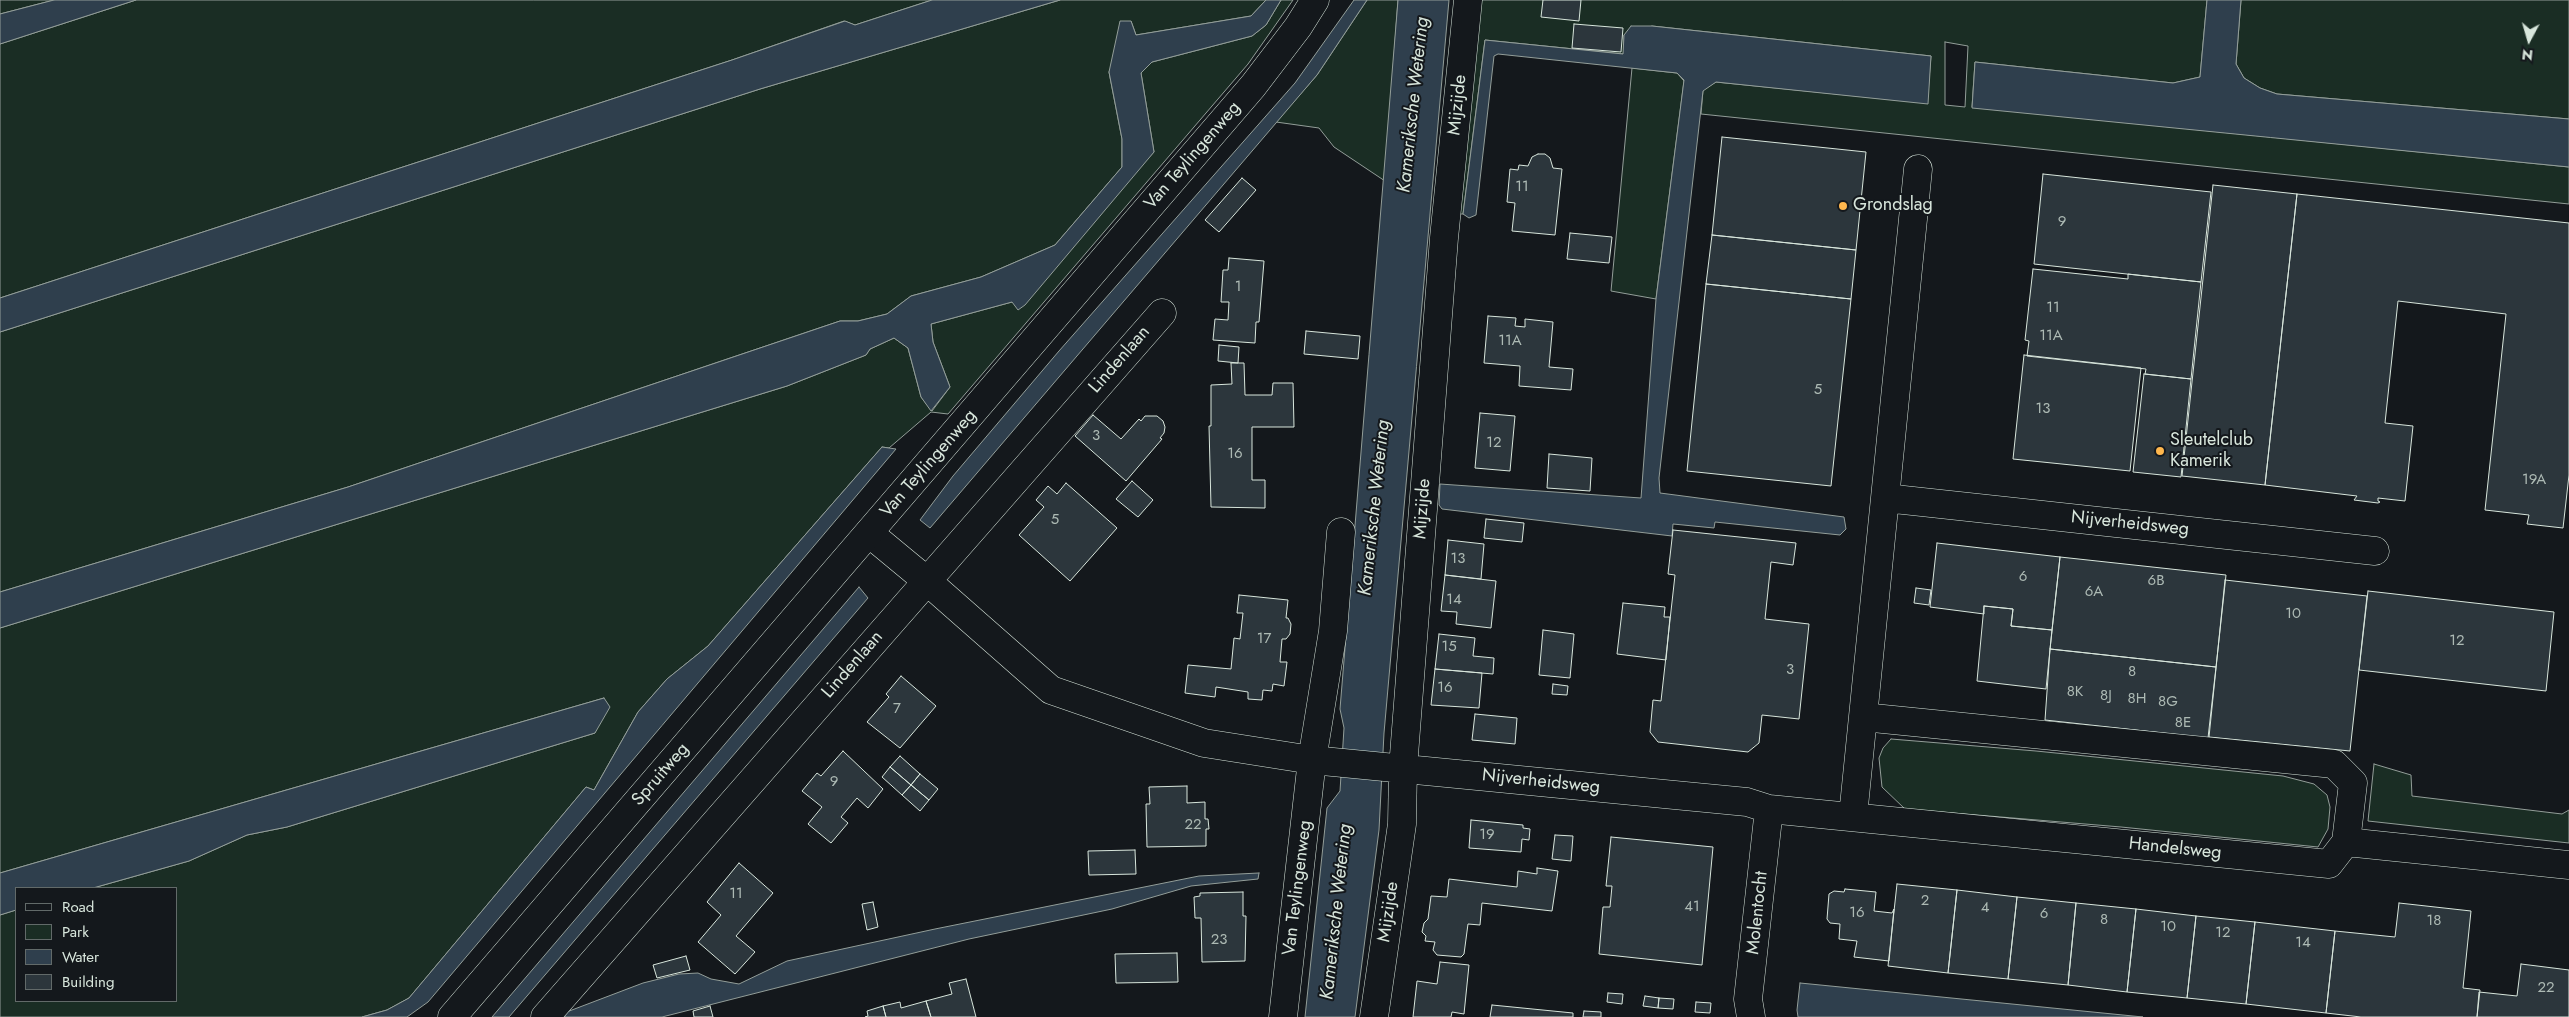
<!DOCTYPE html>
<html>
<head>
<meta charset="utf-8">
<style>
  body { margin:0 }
  #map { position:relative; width:2569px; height:1017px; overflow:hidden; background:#14181c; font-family:Jost,sans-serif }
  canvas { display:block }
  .legend { position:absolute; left:15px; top:887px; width:162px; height:115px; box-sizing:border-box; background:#14181c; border:1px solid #626a69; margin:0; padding:6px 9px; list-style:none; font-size:15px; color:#d8e6dc }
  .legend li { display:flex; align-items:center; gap:10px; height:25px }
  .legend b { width:25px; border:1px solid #626a69 }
  .north { position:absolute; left:2504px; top:15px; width:50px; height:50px; -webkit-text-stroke:4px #14181c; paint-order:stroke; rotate:186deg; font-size:14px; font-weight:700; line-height:20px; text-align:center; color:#d8e6dc }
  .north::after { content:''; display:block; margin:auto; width:18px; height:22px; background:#d8e6dc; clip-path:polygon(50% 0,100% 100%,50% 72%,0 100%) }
</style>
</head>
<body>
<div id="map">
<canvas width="2569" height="1017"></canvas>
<ul class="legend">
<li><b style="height:6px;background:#14181c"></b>Road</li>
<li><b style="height:14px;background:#1a2d24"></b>Park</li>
<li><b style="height:14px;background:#2f3f4d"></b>Water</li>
<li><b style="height:14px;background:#2c363c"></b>Building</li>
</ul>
<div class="north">N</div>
</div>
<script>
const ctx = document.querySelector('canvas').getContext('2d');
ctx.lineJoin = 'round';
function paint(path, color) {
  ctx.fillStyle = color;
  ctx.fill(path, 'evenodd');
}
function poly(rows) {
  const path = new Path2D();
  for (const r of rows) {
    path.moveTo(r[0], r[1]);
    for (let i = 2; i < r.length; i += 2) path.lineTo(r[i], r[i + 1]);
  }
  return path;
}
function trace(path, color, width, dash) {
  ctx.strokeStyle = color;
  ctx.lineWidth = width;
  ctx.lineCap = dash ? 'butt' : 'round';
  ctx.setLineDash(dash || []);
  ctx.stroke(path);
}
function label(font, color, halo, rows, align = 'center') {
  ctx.font = font + ' Jost,sans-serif';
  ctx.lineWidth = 4;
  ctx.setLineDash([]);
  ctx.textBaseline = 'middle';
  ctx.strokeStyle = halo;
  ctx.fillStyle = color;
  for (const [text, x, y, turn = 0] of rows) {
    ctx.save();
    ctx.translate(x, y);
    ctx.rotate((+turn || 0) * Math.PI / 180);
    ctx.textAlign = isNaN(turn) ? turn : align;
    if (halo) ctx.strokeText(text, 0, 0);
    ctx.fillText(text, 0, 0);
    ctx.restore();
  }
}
const green = poly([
  [0,0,54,0,0,14,0,0],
  [136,0,932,0,855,25,844,21,732,60,0,298,0,44,136,0],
  [1060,0,1266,0,1251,16,1136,35,1131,21,1109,72,1122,139,1122,167,1055,245,981,277,911,296,887,314,858,321,840,321,348,487,0,592,0,332,760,89,1060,0],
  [1281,0,1293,0,1248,64,948,414,931,412,889,448,882,447,708,646,667,679,638,712,594,790,586,787,409,998,387,1010,362,1017,0,1017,0,915,16,910,16,1001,176,1001,176,888,93,888,189,861,247,835,287,827,595,733,604,698,0,873,0,628,787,386,866,355,870,349,894,338,908,348,921,397,932,411,950,387,933,342,931,324,1012,302,1154,152,1141,73,1152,62,1252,36,1266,25,1281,0],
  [1367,0,1398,0,1385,181,1334,147,1319,128,1276,122,1317,75,1367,0],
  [1479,0,2207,0,2200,77,2173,83,1975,62,1972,107,2569,167,2569,204,1701,114,1703,90,1716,82,1927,103,1931,56,1652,26,1624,35,1624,54,1485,40,1463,214,1455,214,1479,0],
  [1945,42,1968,46,1965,107,1945,105,1945,42],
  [2241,0,2569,0,2569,119,2277,94,2260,88,2244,78,2236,64,2241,0],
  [1632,68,1677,73,1684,81,1656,299,1611,291,1632,68],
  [1891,739,2036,751,2283,776,2314,784,2327,795,2330,807,2328,829,2318,847,2121,827,1905,809,1882,787,1879,758,1883,748,1891,739],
  [2374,764,2411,775,2412,796,2562,814,2569,810,2569,843,2368,821,2374,764]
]);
paint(green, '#1a2d24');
trace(green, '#939e99', 1);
const water = poly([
  [54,0,136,0,0,44,0,14,54,0],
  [932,0,1060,0,760,89,0,332,0,298,732,60,845,21,855,25,932,0],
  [1266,0,1281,0,1266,25,1252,36,1152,62,1141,73,1154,152,1025,305,1018,310,1012,302,931,324,933,342,950,387,931,411,921,397,908,348,894,338,870,349,866,355,787,386,0,628,0,592,348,487,840,321,858,321,887,314,911,296,981,277,1055,245,1122,167,1122,139,1109,72,1120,21,1131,21,1136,35,1251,16,1266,0],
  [1354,0,1367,0,1317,75,930,528,920,520,953,476,1059,351,1295,83,1354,0],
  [1398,0,1449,0,1384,733,1379,830,1355,1017,1305,1017,1327,808,1340,791,1344,728,1340,709,1398,0],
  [2207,0,2241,0,2236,64,2244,78,2260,88,2277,94,2569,119,2569,167,1972,108,1975,62,2173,83,2200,77,2207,0],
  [1631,26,1652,26,1931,56,1928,104,1716,82,1703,91,1659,478,1660,493,1844,517,1846,529,1840,535,1715,522,1714,528,1673,524,1672,536,1442,509,1439,505,1440,484,1641,498,1656,299,1684,80,1677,73,1498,54,1494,56,1476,215,1469,218,1463,214,1485,40,1623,54,1624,35,1631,26],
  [882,447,896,449,428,1002,407,1017,362,1017,387,1010,409,998,586,787,594,790,638,712,667,679,708,646,882,447],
  [859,587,868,598,509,1017,492,1017,859,587],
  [604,698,610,707,595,733,287,827,247,835,189,861,93,888,16,888,16,910,0,915,0,873,604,698],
  [1259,873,1258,879,1191,886,1112,909,969,939,662,1017,565,1017,564,1013,643,983,679,974,698,973,711,979,739,984,787,961,935,929,1199,876,1259,873],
  [1800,983,2143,1017,1798,1017,1797,1010,1800,983]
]);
paint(water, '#2f3f4d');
trace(water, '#939e99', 1);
const building = poly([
  [1543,0,1581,0,1579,21,1541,17,1543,0],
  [1574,24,1623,28,1621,52,1572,48,1574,24],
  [1722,137,1866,152,1856,250,1712,235,1722,137],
  [1538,154,1545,154,1550,158,1553,168,1562,169,1555,235,1512,231,1515,203,1507,202,1510,169,1518,170,1519,165,1528,166,1532,157,1538,154],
  [2043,174,2211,192,2201,282,2034,264,2043,174],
  [1242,178,1256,190,1219,232,1205,220,1242,178],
  [2213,185,2297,194,2265,485,2182,476,2213,185],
  [2297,194,2569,223,2569,475,2563,528,2527,524,2529,515,2485,510,2506,314,2398,301,2385,423,2413,426,2405,501,2378,498,2378,501,2380,502,2378,503,2354,500,2357,496,2265,485,2297,194],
  [1570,233,1612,237,1609,263,1567,259,1570,233],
  [1712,235,1856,250,1851,299,1706,284,1712,235],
  [1229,258,1264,261,1259,322,1256,322,1255,343,1213,340,1215,319,1228,320,1229,302,1221,302,1223,270,1228,270,1229,258],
  [2033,269,2128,279,2128,274,2201,282,2191,379,2145,374,2146,369,2027,356,2029,341,2025,340,2033,269],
  [1706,284,1851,299,1831,486,1687,471,1706,284],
  [1488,316,1516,318,1515,326,1525,327,1525,319,1553,322,1549,367,1573,369,1571,390,1519,386,1520,366,1484,363,1488,316],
  [1306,331,1360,336,1358,359,1304,354,1306,331],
  [1219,345,1239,347,1238,363,1218,361,1219,345],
  [2024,355,2141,368,2130,471,2013,459,2024,355],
  [1231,363,1244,363,1245,395,1272,395,1273,383,1293,383,1294,427,1252,427,1252,480,1265,480,1265,508,1211,507,1209,426,1211,426,1211,385,1232,384,1231,363],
  [2144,374,2191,379,2181,477,2133,472,2144,374],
  [1480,413,1515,416,1510,471,1475,468,1480,413],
  [1093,415,1121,439,1139,419,1141,421,1145,416,1157,416,1163,421,1165,427,1164,433,1160,438,1162,439,1126,481,1075,436,1093,415],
  [1549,454,1592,458,1590,491,1547,488,1549,454],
  [1132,481,1153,500,1138,517,1116,499,1132,481],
  [1066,483,1117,528,1070,581,1019,535,1044,507,1036,500,1048,486,1057,494,1066,483],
  [1486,519,1524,523,1522,542,1484,538,1486,519],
  [1673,530,1796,543,1793,565,1771,562,1765,619,1809,624,1799,719,1762,715,1759,743,1748,752,1658,742,1650,732,1653,700,1661,701,1675,575,1668,574,1673,530],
  [1448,540,1484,544,1481,579,1445,575,1448,540],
  [1937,543,2060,557,2052,630,2011,626,2013,609,1984,606,1984,614,1930,607,1937,543],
  [2060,557,2226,575,2216,667,2050,649,2060,557],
  [1445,575,1496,581,1491,628,1456,624,1457,612,1441,611,1445,575],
  [2225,580,2367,596,2350,751,2209,737,2225,580],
  [1916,588,1931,590,1929,605,1914,603,1916,588],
  [2368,591,2554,612,2546,691,2359,670,2368,591],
  [1239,595,1288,600,1286,618,1288,618,1291,624,1290,634,1286,639,1282,639,1280,662,1287,662,1284,686,1273,684,1272,691,1263,690,1262,700,1248,699,1248,692,1216,687,1215,697,1185,693,1188,665,1231,669,1234,638,1240,639,1243,613,1237,613,1239,595],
  [1623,603,1665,607,1664,617,1670,617,1666,660,1617,654,1623,603],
  [1984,606,2013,609,2011,626,2052,630,2046,689,1977,681,1984,606],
  [1543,630,1574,634,1570,678,1539,675,1543,630],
  [1439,634,1475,638,1473,656,1494,658,1493,674,1435,669,1439,634],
  [2050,649,2216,667,2208,738,2045,720,2050,649],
  [1435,669,1482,673,1479,708,1431,705,1435,669],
  [901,676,936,706,900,748,867,722,889,697,886,694,901,676],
  [1553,684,1568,686,1567,695,1552,694,1553,684],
  [1475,714,1517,718,1515,744,1472,740,1475,714],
  [843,751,883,789,868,808,857,798,841,817,848,823,831,843,808,824,822,807,802,791,817,773,821,776,843,751],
  [900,756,920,774,911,785,890,767,900,756],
  [890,767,911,785,902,795,882,777,890,767],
  [920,774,938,789,929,800,911,785,920,774],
  [911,785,929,800,920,811,902,795,911,785],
  [1187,786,1187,803,1205,802,1205,819,1208,819,1209,829,1206,829,1206,846,1147,847,1146,804,1150,804,1149,787,1187,786],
  [1471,820,1523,825,1523,828,1530,829,1529,840,1522,839,1521,852,1469,848,1471,820],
  [1555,835,1573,836,1571,861,1552,859,1555,835],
  [1611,837,1713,847,1702,965,1599,954,1603,907,1610,907,1612,886,1606,886,1611,837],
  [1135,850,1136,874,1089,875,1088,851,1135,850],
  [739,863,773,893,736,936,755,952,735,974,698,942,721,915,707,902,739,863],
  [1537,868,1558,871,1552,911,1482,903,1480,925,1468,924,1464,954,1461,957,1437,955,1433,950,1435,942,1425,941,1426,936,1422,932,1424,923,1428,919,1431,896,1447,897,1449,879,1517,887,1518,871,1537,874,1537,868],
  [1897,884,1957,890,1948,973,1888,966,1897,884],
  [1845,889,1876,892,1874,911,1892,913,1894,909,1889,961,1854,957,1857,941,1839,939,1840,924,1830,923,1827,919,1829,894,1834,891,1844,892,1845,889],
  [1957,890,2017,897,2008,979,1948,973,1957,890],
  [1243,892,1243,916,1246,916,1245,961,1202,962,1201,918,1195,918,1194,897,1200,896,1200,893,1243,892],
  [2017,897,2076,903,2068,985,2008,979,2017,897],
  [873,902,878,927,867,930,862,904,873,902],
  [2076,903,2136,909,2127,992,2068,985,2076,903],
  [2399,903,2471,911,2463,988,2480,990,2477,1017,2361,1017,2326,1013,2335,931,2395,937,2399,903],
  [2136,909,2196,916,2187,998,2127,992,2136,909],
  [2196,916,2255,922,2246,1004,2187,998,2196,916],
  [2255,922,2335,931,2326,1013,2246,1004,2255,922],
  [1177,953,1178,982,1116,983,1115,954,1177,953],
  [686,956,690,970,657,978,653,965,686,956],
  [1440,962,1469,965,1464,1014,1452,1012,1451,1017,1413,1017,1417,981,1437,984,1440,962],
  [2521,964,2569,970,2569,1017,2477,1017,2479,992,2517,996,2521,964],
  [966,979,976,1017,931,1017,926,1001,952,994,949,983,966,979],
  [1608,993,1623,994,1622,1004,1607,1002,1608,993],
  [1645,996,1659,998,1658,1008,1643,1006,1645,996],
  [1659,998,1674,999,1673,1009,1658,1008,1659,998],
  [926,1001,931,1017,886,1017,883,1006,900,1002,901,1008,926,1001],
  [1696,1002,1711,1003,1710,1013,1695,1012,1696,1002],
  [1492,1005,1573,1013,1573,1017,1490,1017,1492,1005],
  [710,1006,713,1017,694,1017,693,1011,710,1006],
  [883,1006,886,1017,865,1017,868,1016,867,1011,883,1006],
  [1584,1011,1601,1012,1601,1017,1583,1017,1584,1011]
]);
paint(building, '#2c363c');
trace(building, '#d8e6dc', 1);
const minor = poly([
  [1885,498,1918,169],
  [1341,532,1333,631,1312,760,1747,802,1769,809,2329,864,2346,842,2569,865],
  [869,533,927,581,1051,690,1204,743,1312,760,1283,1017],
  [1863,717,2334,764,2353,783,2346,842],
  [1853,816,1885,498,2375,551],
  [545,1017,1162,313],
  [1374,1017,1402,824,1403,768,1444,238,1468,0],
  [1751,1017,1748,999,1769,809]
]);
const major = poly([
  [452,1017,1253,86,1298,27,1315,0]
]);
trace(minor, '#d8e6dc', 29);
trace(major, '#d8e6dc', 29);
trace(minor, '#14181c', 28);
trace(major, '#14181c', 28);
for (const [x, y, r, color] of [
  [1843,206,5,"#ffb74d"],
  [2160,451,5,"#ffb74d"]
]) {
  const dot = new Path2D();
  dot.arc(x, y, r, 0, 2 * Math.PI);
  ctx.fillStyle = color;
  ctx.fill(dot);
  trace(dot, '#14181c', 2);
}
label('15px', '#adbab4', null, [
  ["11",1522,187],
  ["9",2062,222],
  ["1",1238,287],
  ["11",2053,308],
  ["11A",2051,336],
  ["11A",1510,341],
  ["5",1818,390],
  ["13",2043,409],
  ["3",1096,436],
  ["12",1494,443],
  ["16",1235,454],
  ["19A",2534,480],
  ["5",1055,520],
  ["13",1458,559],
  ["6",2023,577],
  ["6B",2156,581],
  ["6A",2094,592],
  ["14",1454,600],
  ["10",2293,614],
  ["17",1264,639],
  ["12",2457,641],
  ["15",1449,647],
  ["3",1790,670],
  ["8",2132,672],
  ["16",1445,688],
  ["8K",2075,692],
  ["8J",2106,696],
  ["8H",2137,699],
  ["8G",2168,702],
  ["7",897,709],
  ["8E",2183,723],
  ["9",834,782],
  ["22",1193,825],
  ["19",1487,835],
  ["11",736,894],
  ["2",1925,901],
  ["41",1692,907],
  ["4",1985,908],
  ["16",1857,913],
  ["6",2044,914],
  ["8",2104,920],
  ["18",2434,921],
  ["10",2168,927],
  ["12",2223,933],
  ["23",1219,940],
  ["14",2303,943],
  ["22",2546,988]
]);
label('18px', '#d8e6dc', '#14181c', [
  ["Mijzijde",1458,105,-84],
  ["Van Teylingenweg",1193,156,-49],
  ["Lindenlaan",1120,360,-49],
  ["Van Teylingenweg",929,464,-49],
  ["Mijzijde",1423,509,-86],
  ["Nijverheidsweg",2130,524,6],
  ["Lindenlaan",853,665,-49],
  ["Spruitweg",661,775,-49],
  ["Nijverheidsweg",1541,782,6],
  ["Handelsweg",2175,849,6],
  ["Van Teylingenweg",1298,888,-83],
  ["Mijzijde",1389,912,-82],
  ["Molentocht",1758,913,-84]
]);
label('18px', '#d8e6dc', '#14181c', [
  ["Grondslag",1853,206],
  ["Sleutelclub",2170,441],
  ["Kamerik",2170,462]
], 'left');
label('italic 19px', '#d8e6dc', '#14181c', [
  ["Kameriksche Wetering",1414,105,-84],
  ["Kameriksche Wetering",1375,508,-84],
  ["Kameriksche Wetering",1337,912,-84]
]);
</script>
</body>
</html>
